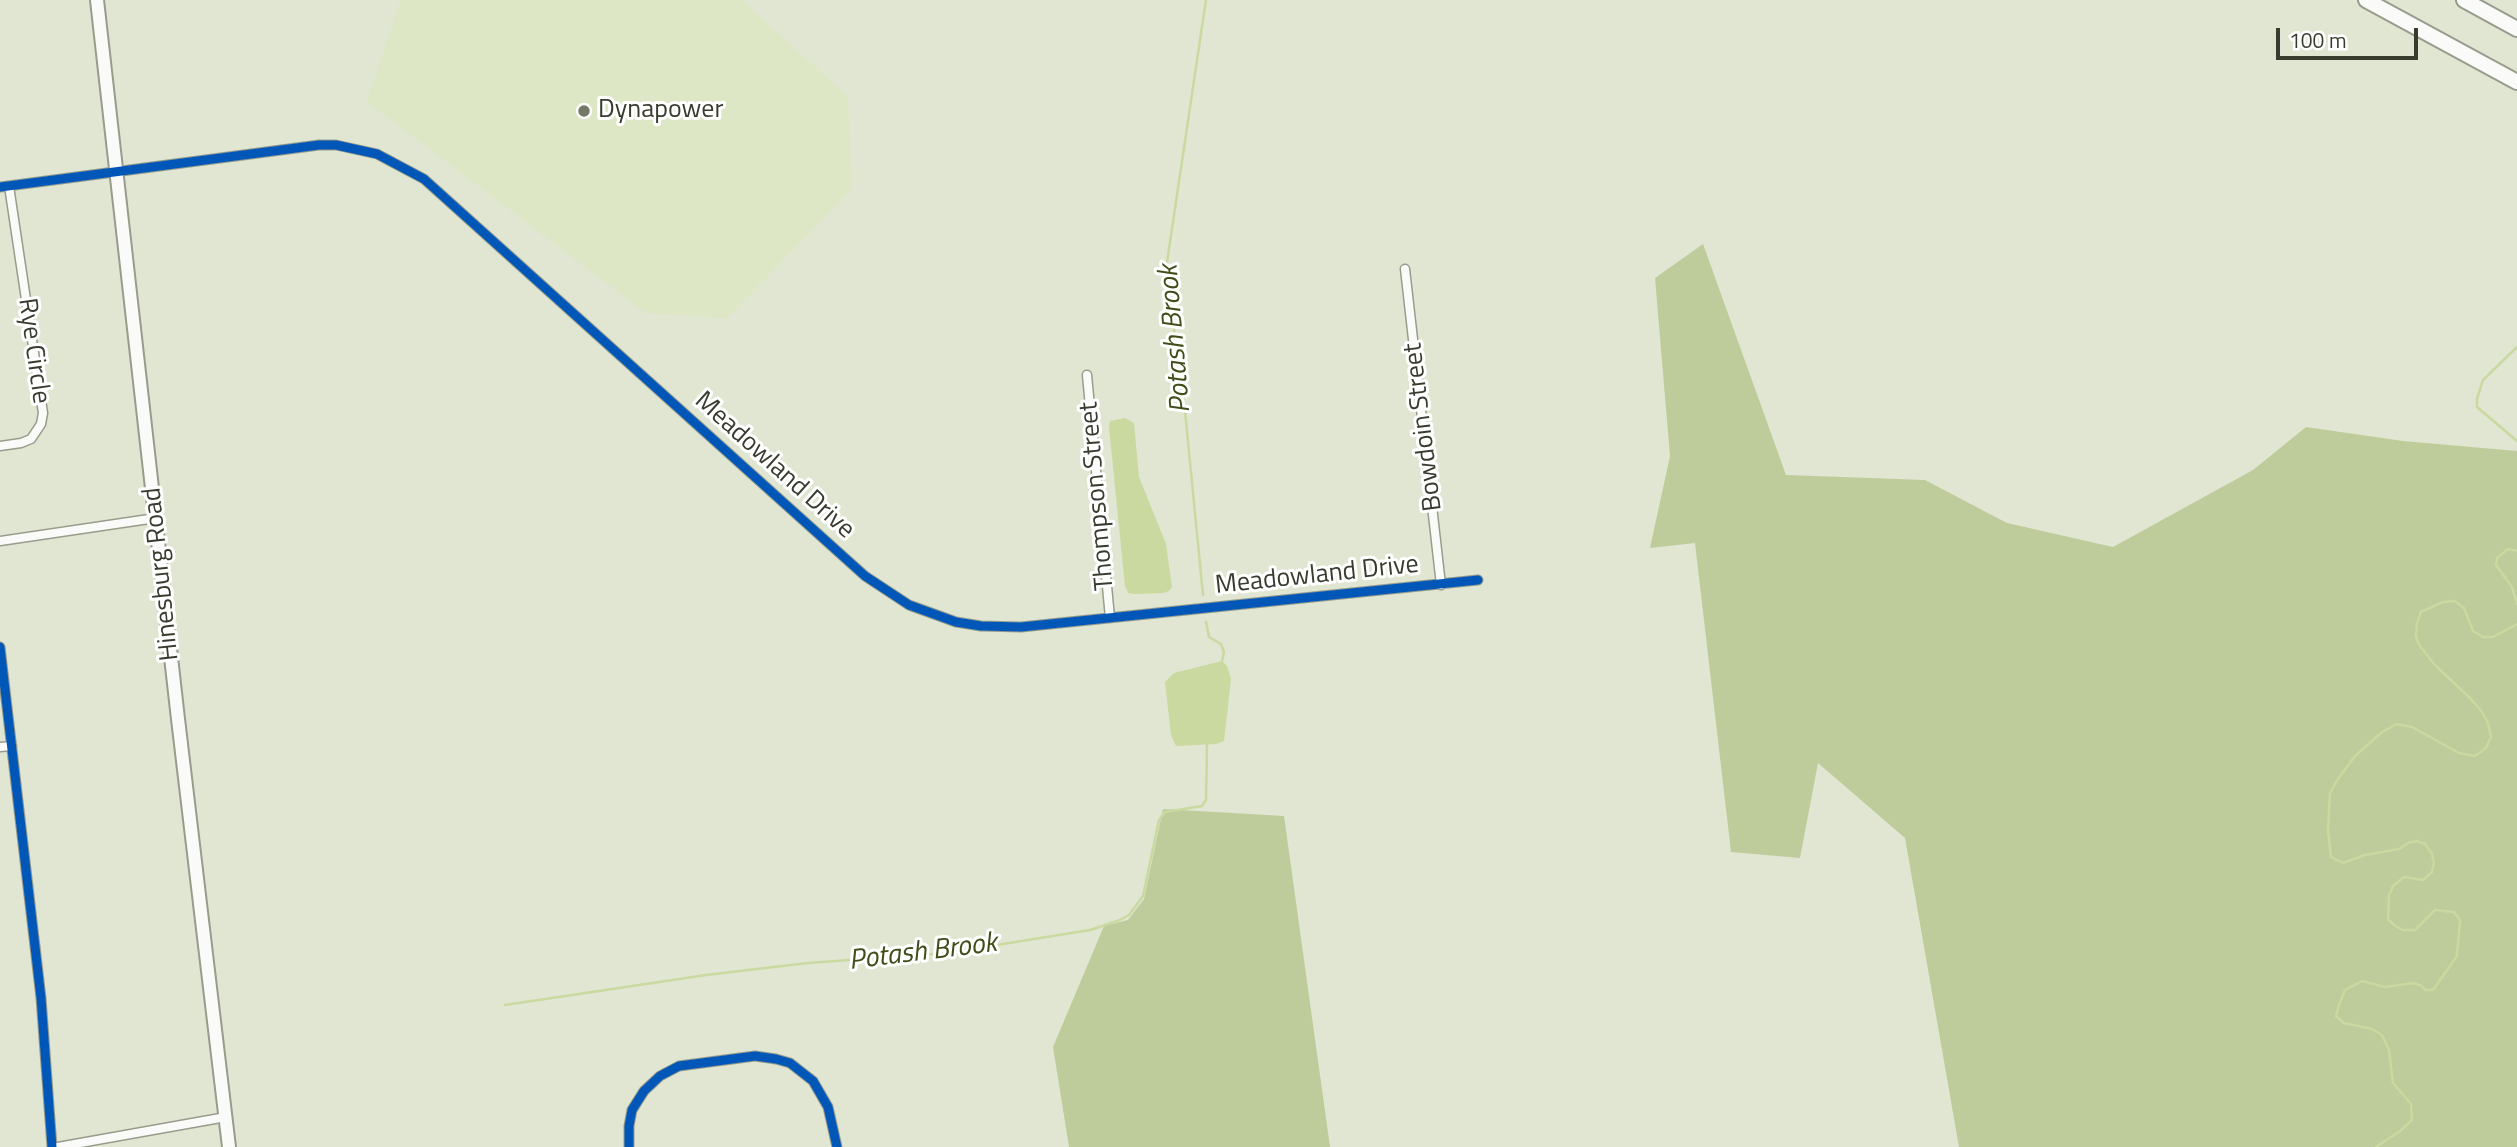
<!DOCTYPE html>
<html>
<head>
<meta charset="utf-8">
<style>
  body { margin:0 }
  #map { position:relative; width:2517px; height:1147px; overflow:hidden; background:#e0e6d1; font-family:"Titillium Web",sans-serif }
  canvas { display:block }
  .scale { position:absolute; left:2276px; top:28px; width:142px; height:32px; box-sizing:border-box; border:4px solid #383c2e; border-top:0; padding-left:9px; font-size:21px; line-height:24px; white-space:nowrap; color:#383c2e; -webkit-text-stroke:5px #fff; paint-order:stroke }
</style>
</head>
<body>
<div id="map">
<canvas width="2517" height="1147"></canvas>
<div class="scale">100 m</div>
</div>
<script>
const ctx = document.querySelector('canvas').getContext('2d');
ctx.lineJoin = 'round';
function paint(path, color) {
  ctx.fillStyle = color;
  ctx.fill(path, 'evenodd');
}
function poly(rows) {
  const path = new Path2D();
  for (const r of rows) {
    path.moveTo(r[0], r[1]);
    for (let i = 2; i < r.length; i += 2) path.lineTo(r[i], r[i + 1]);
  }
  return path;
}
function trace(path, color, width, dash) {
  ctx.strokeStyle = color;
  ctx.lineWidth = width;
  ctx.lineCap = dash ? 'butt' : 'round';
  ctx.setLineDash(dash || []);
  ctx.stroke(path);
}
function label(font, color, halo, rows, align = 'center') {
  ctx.font = font + ' "Titillium Web",sans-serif';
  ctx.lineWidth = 6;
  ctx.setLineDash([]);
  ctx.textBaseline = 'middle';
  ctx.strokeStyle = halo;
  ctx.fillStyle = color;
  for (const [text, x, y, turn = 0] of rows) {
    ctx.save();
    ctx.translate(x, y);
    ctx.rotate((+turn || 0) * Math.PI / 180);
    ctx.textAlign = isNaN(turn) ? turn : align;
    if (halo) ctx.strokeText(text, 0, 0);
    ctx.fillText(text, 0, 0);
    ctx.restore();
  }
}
paint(poly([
  [400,0,742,0,848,97,852,189,727,318,646,313,367,102]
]), '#dde7c5');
paint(poly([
  [1703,244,1786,475,1925,480,2007,523,2113,547,2253,470,2306,427,2403,441,2517,451,2517,1147,1959,1147,1905,838,1818,763,1800,858,1731,852,1695,543,1650,548,1670,456,1655,278],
  [1163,809,1284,816,1330,1147,1069,1147,1053,1047,1104,926,1128,920,1144,899]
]), '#becc9b');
paint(poly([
  [1125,418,1134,423,1139,477,1166,544,1172,587,1169,591,1163,593,1134,594,1128,593,1125,586,1109,427,1110,421],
  [1222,661,1227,666,1231,679,1224,741,1216,744,1176,746,1171,735,1165,682,1174,673]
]), '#c9d9a0');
trace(poly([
  [2517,347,2483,380,2477,399,2477,407,2517,441],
  [2517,551,2508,549,2497,558,2496,565,2512,587,2517,604],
  [1203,595,1186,421,1166,269,1206,0],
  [1206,622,1209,637,1221,644,1224,652,1222,661],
  [505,1005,706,975,808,963,947,953,1090,930,1120,920,1129,915,1143,896,1159,820,1165,812,1202,806,1206,800,1207,744],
  [2376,1147,2400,1131,2412,1120,2411,1104,2393,1083,2389,1050,2382,1035,2372,1029,2344,1023,2336,1016,2339,1005,2345,990,2362,981,2385,987,2414,983,2422,986,2425,990,2433,990,2457,956,2460,920,2454,912,2435,910,2415,930,2403,930,2394,925,2388,919,2389,895,2393,886,2404,877,2423,880,2432,872,2434,863,2432,854,2425,844,2417,841,2408,843,2399,849,2365,855,2343,863,2331,857,2328,830,2330,793,2338,779,2355,756,2381,733,2396,724,2412,727,2459,753,2475,756,2486,748,2491,737,2488,723,2482,712,2470,698,2435,665,2419,645,2416,636,2417,623,2421,612,2443,602,2455,601,2464,608,2473,631,2483,637,2493,637,2517,624]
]), '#c9d9a0', 2.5);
const street = poly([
  [0,187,319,145,336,145,377,154,424,179,865,576,909,605,956,622,981,626,1021,627,1478,580],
  [1405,269,1441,585],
  [1087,375,1110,618],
  [0,446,21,443,31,439,41,424,43,413,9,186],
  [0,541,156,518],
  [0,647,41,998,52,1147],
  [0,747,12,746],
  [58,1147,226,1117],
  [629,1147,629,1126,632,1110,644,1091,660,1076,679,1066,755,1056,776,1059,790,1063,813,1081,828,1107,837,1147]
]);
const primary = poly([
  [97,0,178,719,229,1147]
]);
const highway = poly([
  [2366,0,2517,82],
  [2464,0,2517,29]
]);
trace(street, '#979c8c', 11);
trace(primary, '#979c8c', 16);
trace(highway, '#979c8c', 18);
trace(street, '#fafbf8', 8);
trace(primary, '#fafbf8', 12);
trace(highway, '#fafbf8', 14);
trace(poly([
  [0,187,319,145,336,145,377,154,424,179,865,576,909,605,956,622,981,626,1021,627,1478,580],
  [0,647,41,998,52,1147],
  [629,1147,629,1126,632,1110,644,1091,660,1076,679,1066,755,1056,776,1059,790,1063,813,1081,828,1107,837,1147]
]), '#0057b8', 9);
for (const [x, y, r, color] of [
  [584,111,7,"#737867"]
]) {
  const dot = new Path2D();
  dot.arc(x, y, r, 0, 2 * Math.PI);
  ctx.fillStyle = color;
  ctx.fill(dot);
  trace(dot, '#fff', 2.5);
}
label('26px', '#383c2e', '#fff', [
  ["Dynapower",598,111]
], 'left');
label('26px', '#383c2e', '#fff', [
  ["Rye Circle",33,351,82],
  ["Bowdoin Street",1424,427,-97],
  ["Meadowland Drive",774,466,42],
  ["Thompson Street",1098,496,-95],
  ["Hinesburg Road",162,574,-96],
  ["Meadowland Drive",1317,576,-6]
]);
label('italic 28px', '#414d19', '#fff', [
  ["Potash Brook",1176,339,-95],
  ["Potash Brook",923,953,-7]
]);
</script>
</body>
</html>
